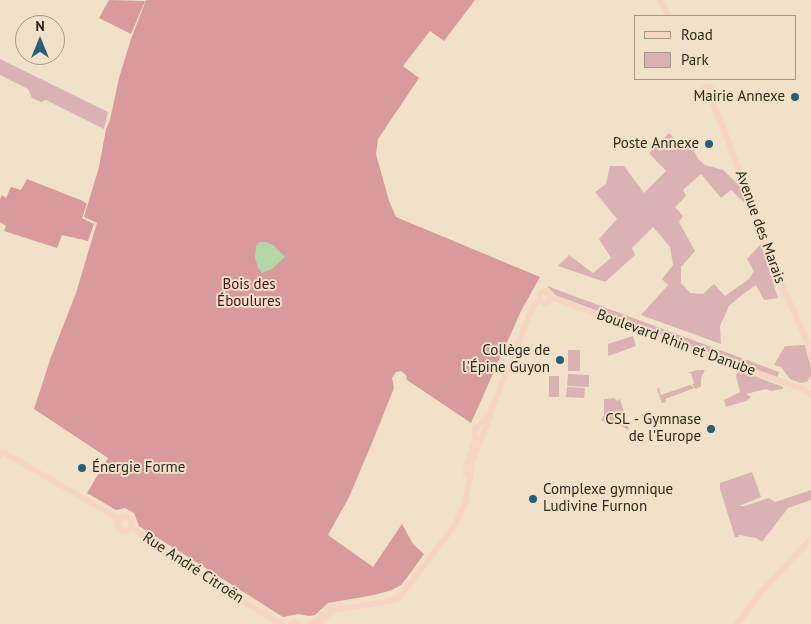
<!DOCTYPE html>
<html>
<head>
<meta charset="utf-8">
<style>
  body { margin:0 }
  #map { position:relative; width:811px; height:624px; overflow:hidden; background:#f1e1c9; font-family:"PT Sans",sans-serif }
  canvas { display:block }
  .legend { position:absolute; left:634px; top:15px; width:162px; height:65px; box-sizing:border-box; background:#f1e1c9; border:1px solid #a39785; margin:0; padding:6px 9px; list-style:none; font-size:15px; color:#2e281f }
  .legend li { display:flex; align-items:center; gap:10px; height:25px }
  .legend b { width:25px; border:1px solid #a39785 }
  .north { position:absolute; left:15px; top:15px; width:50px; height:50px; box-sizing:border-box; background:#f1e1c9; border:1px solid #a39785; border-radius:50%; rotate:0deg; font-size:14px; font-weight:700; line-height:20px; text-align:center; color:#2e281f }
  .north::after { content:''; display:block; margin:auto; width:18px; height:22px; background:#256078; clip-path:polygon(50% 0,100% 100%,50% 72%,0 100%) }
</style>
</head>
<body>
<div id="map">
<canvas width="811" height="624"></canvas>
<ul class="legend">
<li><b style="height:6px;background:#f7d5c4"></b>Road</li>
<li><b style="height:14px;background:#dbb2b4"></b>Park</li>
</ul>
<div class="north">N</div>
</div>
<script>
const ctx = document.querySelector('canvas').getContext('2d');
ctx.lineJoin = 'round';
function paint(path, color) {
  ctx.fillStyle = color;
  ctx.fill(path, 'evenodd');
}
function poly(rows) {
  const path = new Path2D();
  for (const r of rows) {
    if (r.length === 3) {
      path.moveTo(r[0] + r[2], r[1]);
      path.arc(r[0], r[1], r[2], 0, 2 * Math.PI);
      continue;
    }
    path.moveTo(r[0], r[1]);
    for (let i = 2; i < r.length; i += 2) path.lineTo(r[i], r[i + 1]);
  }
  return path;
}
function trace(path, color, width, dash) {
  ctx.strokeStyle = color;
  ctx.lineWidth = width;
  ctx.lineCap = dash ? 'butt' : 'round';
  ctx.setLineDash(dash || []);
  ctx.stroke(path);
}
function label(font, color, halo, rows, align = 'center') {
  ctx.font = font + ' "PT Sans",sans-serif';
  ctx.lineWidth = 4;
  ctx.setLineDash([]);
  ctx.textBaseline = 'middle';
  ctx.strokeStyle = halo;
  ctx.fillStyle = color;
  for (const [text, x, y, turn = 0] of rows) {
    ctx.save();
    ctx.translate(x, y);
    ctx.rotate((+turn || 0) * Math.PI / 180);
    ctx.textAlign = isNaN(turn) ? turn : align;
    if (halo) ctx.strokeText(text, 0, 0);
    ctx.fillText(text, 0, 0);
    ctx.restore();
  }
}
paint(poly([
  [0,59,108,112,104,129,46,100,41,102,32,98,28,89,0,75],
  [669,133,681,146,692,146,698,159,705,165,723,170,740,186,746,204,731,190,721,198,701,174,683,190,686,196,675,207,683,216,679,222,695,251,681,267,681,283,690,293,703,294,714,284,725,296,749,279,754,271,747,259,761,244,778,298,764,300,756,285,743,294,729,306,720,326,721,344,641,315,668,285,662,279,673,265,670,247,653,227,632,248,635,255,605,282,558,266,569,255,593,273,611,258,599,239,617,219,595,192,606,184,610,166,624,166,644,193,666,171,649,153],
  [547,286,779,372,777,378,555,295],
  [633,336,636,346,608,356,608,344],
  [805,345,811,368,811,376,807,382,800,383,790,379,781,367,774,365,785,346],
  [568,350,580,350,580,371,568,371],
  [697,370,705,370,701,378,701,386,696,389,692,385,694,383,691,373,687,373],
  [741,371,783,387,783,389,771,391,766,389,746,394,751,397,746,401,726,407,724,400,740,392,736,376,737,373],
  [568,374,589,375,589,387,567,386],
  [549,376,559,376,559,397,549,397],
  [690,385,694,388,665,399,666,402,662,403,657,389,662,387,659,389,661,395],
  [567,387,585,388,584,398,566,397],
  [615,398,616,401,620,399,629,430,610,420,605,422,601,420,604,415,604,399],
  [752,472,761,497,739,506,745,506,769,498,775,502,811,490,811,500,788,508,762,542,756,538,739,535,738,537,735,537,720,489,720,483]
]), '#dbb2b4');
paint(poly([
  [109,0,145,1,131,34,99,18],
  [146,0,475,0,444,41,430,31,403,66,419,78,378,139,376,154,389,201,396,217,540,277,521,311,471,423,407,380,406,375,401,371,396,372,392,378,394,388,372,443,349,497,328,535,373,567,402,524,413,544,424,554,406,579,401,585,392,590,374,595,328,603,315,615,309,616,298,614,283,617,139,526,134,513,125,508,116,510,87,493,108,458,34,409,51,357,76,293,93,236,97,223,84,217,99,167,106,129,110,120,119,78,131,39],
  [27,179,83,201,87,204,82,218,94,224,88,241,62,235,57,248,4,231,6,226,0,222,0,199,2,195,6,198,11,187,21,190]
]), '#d89a9d');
paint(poly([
  [260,242,266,242,273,245,285,257,272,269,262,273,258,268,255,257,256,246]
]), '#b3d6a7');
trace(poly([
  [660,0,669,16],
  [710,97,712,95,713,90,709,87,706,87,703,90,703,94,705,97,710,97,725,132,772,263,807,341,811,357],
  [545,297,5.5],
  [550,297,802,389,811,394],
  [0,456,3,452,119,519],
  [466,474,467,464,475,440,475,429,490,413],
  [125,524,7],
  [131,527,238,598,280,624],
  [291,624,295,622,299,624],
  [309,624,320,618,329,608,340,605],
  [317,624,335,610,385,602,399,598,455,525,465,503,473,460,490,417,490,413,532,309,535,303,540,300],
  [737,624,761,592,811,539]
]), '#f7d5c4', 6);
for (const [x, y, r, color] of [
  [795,97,5,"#256078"],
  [709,144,5,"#256078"],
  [560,360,5,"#256078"],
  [711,429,5,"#256078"],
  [82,468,5,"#256078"],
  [533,499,5,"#256078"]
]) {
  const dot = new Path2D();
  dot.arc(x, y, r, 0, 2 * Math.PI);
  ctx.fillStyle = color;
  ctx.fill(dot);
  trace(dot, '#f1e1c9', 2);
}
label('15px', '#2e281f', '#f1e1c9', [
  ["Mairie Annexe",785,97],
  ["Poste Annexe",699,144],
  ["Collège de",550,351],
  ["l'Épine Guyon",550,368],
  ["CSL - Gymnase",701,420],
  ["de l'Europe",701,437],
  ["Énergie Forme",92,468,"left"],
  ["Complexe gymnique",543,490,"left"],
  ["Ludivine Furnon",543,507,"left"]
], 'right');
label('15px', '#2e281f', '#f1e1c9', [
  ["Avenue des Marais",760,227,70],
  ["Boulevard Rhin et Danube",676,343,20],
  ["Rue André Citroën",193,568,33]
]);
label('15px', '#530818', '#f1e1c9', [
  ["Bois des",249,285],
  ["Éboulures",249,302]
]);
</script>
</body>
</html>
